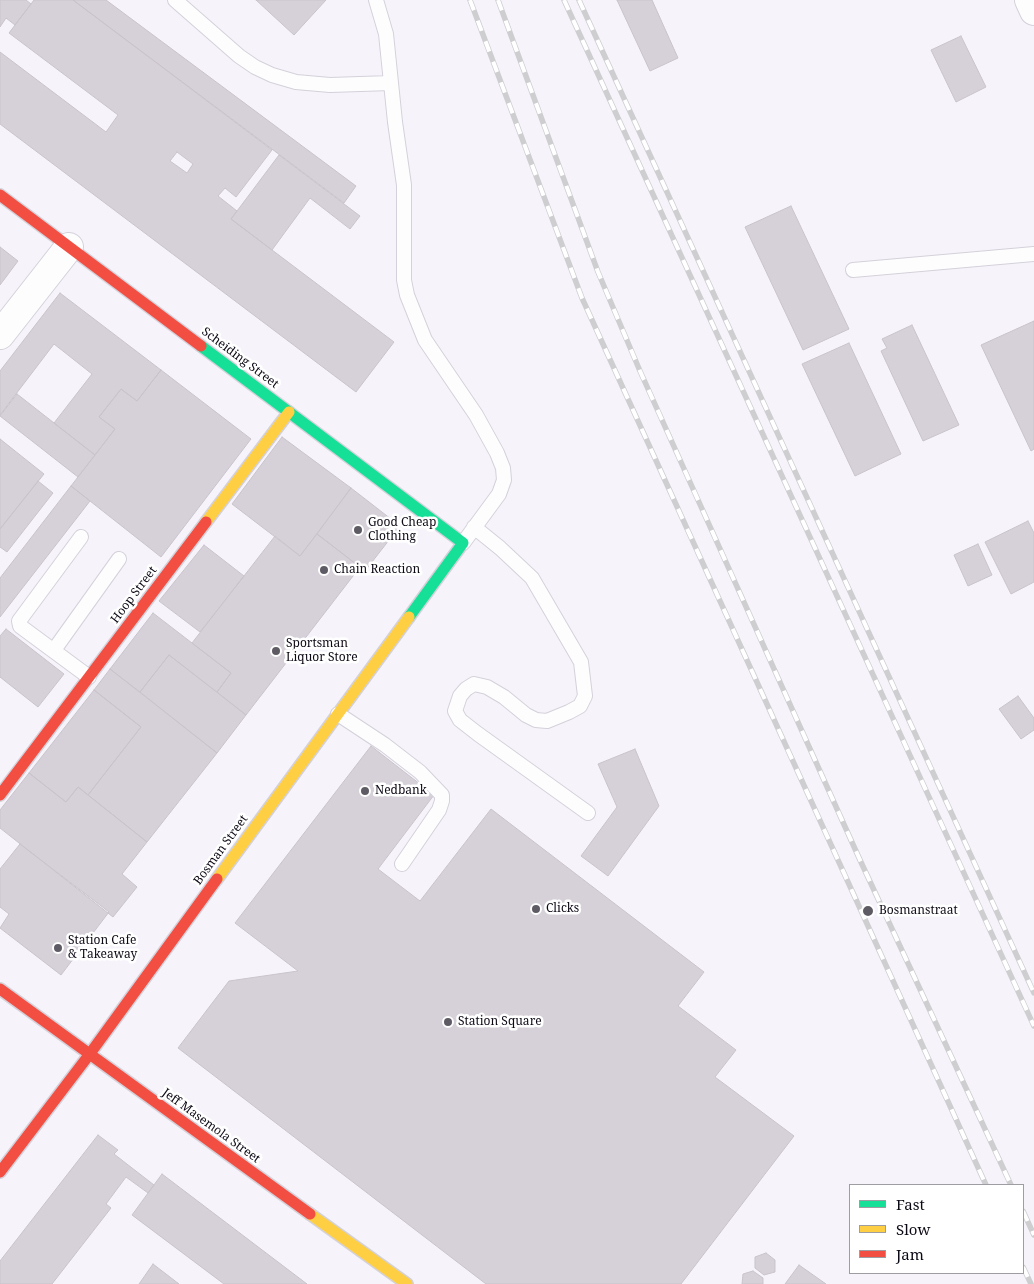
<!DOCTYPE html>
<html>
<head>
<meta charset="utf-8">
<style>
  body { margin:0 }
  #map { position:relative; width:1034px; height:1284px; overflow:hidden; background:#f6f4fa; font-family:"Noto Serif",serif }
  canvas { display:block }
  .legend { position:absolute; left:849px; top:1184px; width:175px; height:90px; box-sizing:border-box; background:#fff; border:1px solid #9e9da1; margin:0; padding:6px 9px; list-style:none; font-size:15px; color:#0d0914 }
  .legend li { display:flex; align-items:center; gap:10px; height:25px }
  .legend b { width:25px; border:1px solid #9e9da1 }
</style>
</head>
<body>
<div id="map">
<canvas width="1034" height="1284"></canvas>
<ul class="legend">
<li><b style="height:6px;background:#16e098"></b>Fast</li>
<li><b style="height:6px;background:#ffcf43"></b>Slow</li>
<li><b style="height:6px;background:#f24e42"></b>Jam</li>
</ul>
</div>
<script>
const ctx = document.querySelector('canvas').getContext('2d');
ctx.lineJoin = 'round';
function paint(path, color) {
  ctx.fillStyle = color;
  ctx.fill(path, 'evenodd');
}
function poly(rows) {
  const path = new Path2D();
  for (const r of rows) {
    path.moveTo(r[0], r[1]);
    for (let i = 2; i < r.length; i += 2) path.lineTo(r[i], r[i + 1]);
  }
  return path;
}
function trace(path, color, width, dash) {
  ctx.strokeStyle = color;
  ctx.lineWidth = width;
  ctx.lineCap = dash ? 'butt' : 'round';
  ctx.setLineDash(dash || []);
  ctx.stroke(path);
}
function label(font, color, halo, rows, align = 'center') {
  ctx.font = font + ' "Noto Serif",serif';
  ctx.lineWidth = 5;
  ctx.setLineDash([]);
  ctx.textBaseline = 'middle';
  ctx.strokeStyle = halo;
  ctx.fillStyle = color;
  for (const [text, x, y, turn = 0] of rows) {
    ctx.save();
    ctx.translate(x, y);
    ctx.rotate((+turn || 0) * Math.PI / 180);
    ctx.textAlign = isNaN(turn) ? turn : align;
    if (halo) ctx.strokeText(text, 0, 0);
    ctx.fillText(text, 0, 0);
    ctx.restore();
  }
}
const building = poly([
  [0,0,26,0,31,4,15,25,6,18,0,27,0,0],
  [34,0,73,0,272,150,236,197,225,188,218,196,237,211,231,219,394,342,356,392,0,124,0,52,106,132,118,115,9,33,34,0],
  [177,152,193,164,187,173,170,161,177,152],
  [73,0,106,0,356,186,344,203,73,0],
  [256,0,326,0,294,35,256,0],
  [617,0,652,0,678,58,650,71,617,0],
  [961,36,986,87,956,102,931,50,961,36],
  [279,155,360,216,350,229,310,198,272,250,231,219,279,155],
  [791,206,849,329,803,350,745,227,791,206],
  [0,247,18,261,0,285,0,247],
  [60,293,161,370,137,401,121,389,99,417,115,429,95,455,54,423,92,374,54,344,0,415,0,371,60,293],
  [1034,321,1034,449,1031,451,981,345,1034,321],
  [912,325,959,425,923,441,881,351,887,348,882,339,912,325],
  [849,343,901,454,855,476,802,364,849,343],
  [161,370,251,439,161,557,71,486,115,429,99,417,121,389,137,401,161,370],
  [17,394,95,455,78,477,0,416,17,394],
  [282,437,351,488,300,556,232,504,282,437],
  [0,439,44,474,0,529,0,439],
  [38,481,53,493,7,552,0,547,0,529,38,481],
  [71,486,90,501,0,617,0,578,71,486],
  [351,488,400,526,365,571,317,534,351,488],
  [1028,521,1034,533,1034,582,1011,594,985,542,1028,521],
  [317,534,360,567,246,715,217,692,231,673,192,643,275,536,300,556,317,534],
  [978,544,992,575,968,586,954,555,978,544],
  [204,545,244,576,200,632,159,601,204,545],
  [153,613,231,673,217,692,169,655,140,692,110,669,153,613],
  [6,629,64,674,38,707,0,677,0,636,6,629],
  [169,655,246,715,217,753,140,692,169,655],
  [110,669,217,753,147,842,88,795,141,727,94,690,110,669],
  [94,690,141,727,88,795,78,787,66,802,29,773,94,690],
  [1018,696,1034,718,1034,730,1021,739,999,709,1018,696],
  [371,746,434,795,378,869,420,901,491,809,704,972,678,1006,736,1050,715,1077,794,1136,681,1284,486,1284,178,1048,229,981,298,971,235,923,371,746],
  [635,749,659,806,608,876,581,856,617,807,598,764,635,749],
  [29,773,66,802,78,787,147,842,122,874,137,887,113,917,0,828,0,810,29,773],
  [20,844,109,912,61,975,0,928,9,914,0,907,0,869,20,844],
  [98,1135,118,1150,114,1154,154,1185,148,1193,126,1177,106,1204,111,1208,52,1284,0,1284,0,1261,98,1135],
  [162,1174,307,1284,224,1284,132,1215,162,1174],
  [766,1253,775,1260,775,1272,764,1275,755,1268,755,1257,766,1253],
  [153,1264,179,1284,139,1284,153,1264],
  [799,1265,826,1284,785,1284,799,1265],
  [753,1271,763,1278,763,1284,742,1284,743,1274,753,1271]
]);
paint(building, '#d6d0d8');
trace(building, '#c9c3cb', 1);
const lane = poly([
  [175,0,239,56,255,67,272,75,296,82,330,85,391,83],
  [376,0,386,34,395,122,404,185,404,280,407,295,425,340,476,415,497,453,503,468,504,480,499,494,463,543],
  [853,270,1034,254],
  [474,527,500,548,532,578,581,662,585,696,580,706,569,712,547,721,536,720,526,715,504,697,487,687,474,684,466,689,460,696,455,711,460,720,478,734,588,813],
  [81,537,19,621,20,626,89,677],
  [54,650,119,559],
  [338,714,385,745,420,772,442,795,442,801,439,810,402,864]
]);
const street = poly([
  [1029,0,1034,11],
  [0,335,69,247]
]);
const fast = poly([
  [201,346,463,543,409,617]
]);
const slow = poly([
  [206,522,289,412],
  [217,879,409,617],
  [310,1214,407,1284]
]);
const jam = poly([
  [0,195,201,346],
  [0,795,206,522],
  [0,989,310,1214],
  [0,1172,89,1055,217,879]
]);
trace(lane, '#d4d1da', 16);
trace(street, '#d4d1da', 30);
trace(fast, '#d4d1da', 14);
trace(slow, '#d4d1da', 14);
trace(jam, '#d4d1da', 14);
trace(lane, '#fefdfe', 14);
trace(street, '#fefdfe', 28);
trace(fast, '#16e098', 11);
trace(slow, '#ffcf43', 11);
trace(jam, '#f24e42', 11);
const rail = poly([
  [470,0,582,298,986,1185],
  [498,0,598,272,640,371,860,860,1011,1185],
  [564,0,1034,1026],
  [579,0,1034,993],
  [1023,1211,1034,1235],
  [1023,1267,1031,1284]
]);
trace(rail, '#cecdd0', 5.5);
trace(rail, '#fff', 4, [11]);
for (const [x, y, r, color] of [
  [358,530,5,"#5f5b64"],
  [324,570,5,"#5f5b64"],
  [276,651,5,"#5f5b64"],
  [365,791,5,"#5f5b64"],
  [536,909,5,"#5f5b64"],
  [868,911,6,"#5f5b64"],
  [58,948,5,"#5f5b64"],
  [448,1022,5,"#5f5b64"]
]) {
  const dot = new Path2D();
  dot.arc(x, y, r, 0, 2 * Math.PI);
  ctx.fillStyle = color;
  ctx.fill(dot);
  trace(dot, '#fff', 2);
}
label('12px', '#0d0914', '#fff', [
  ["Scheiding Street",240,358,37],
  ["Hoop Street",134,595,-53],
  ["Bosman Street",221,850,-54],
  ["Jeff Masemola Street",211,1126,36]
]);
label('12px', '#0d0914', '#fff', [
  ["Good Cheap",368,523],
  ["Clothing",368,537],
  ["Chain Reaction",334,570],
  ["Sportsman",286,644],
  ["Liquor Store",286,658],
  ["Nedbank",375,791],
  ["Clicks",546,909],
  ["Bosmanstraat",879,911],
  ["Station Cafe",68,941],
  ["& Takeaway",68,955],
  ["Station Square",458,1022]
], 'left');
</script>
</body>
</html>
